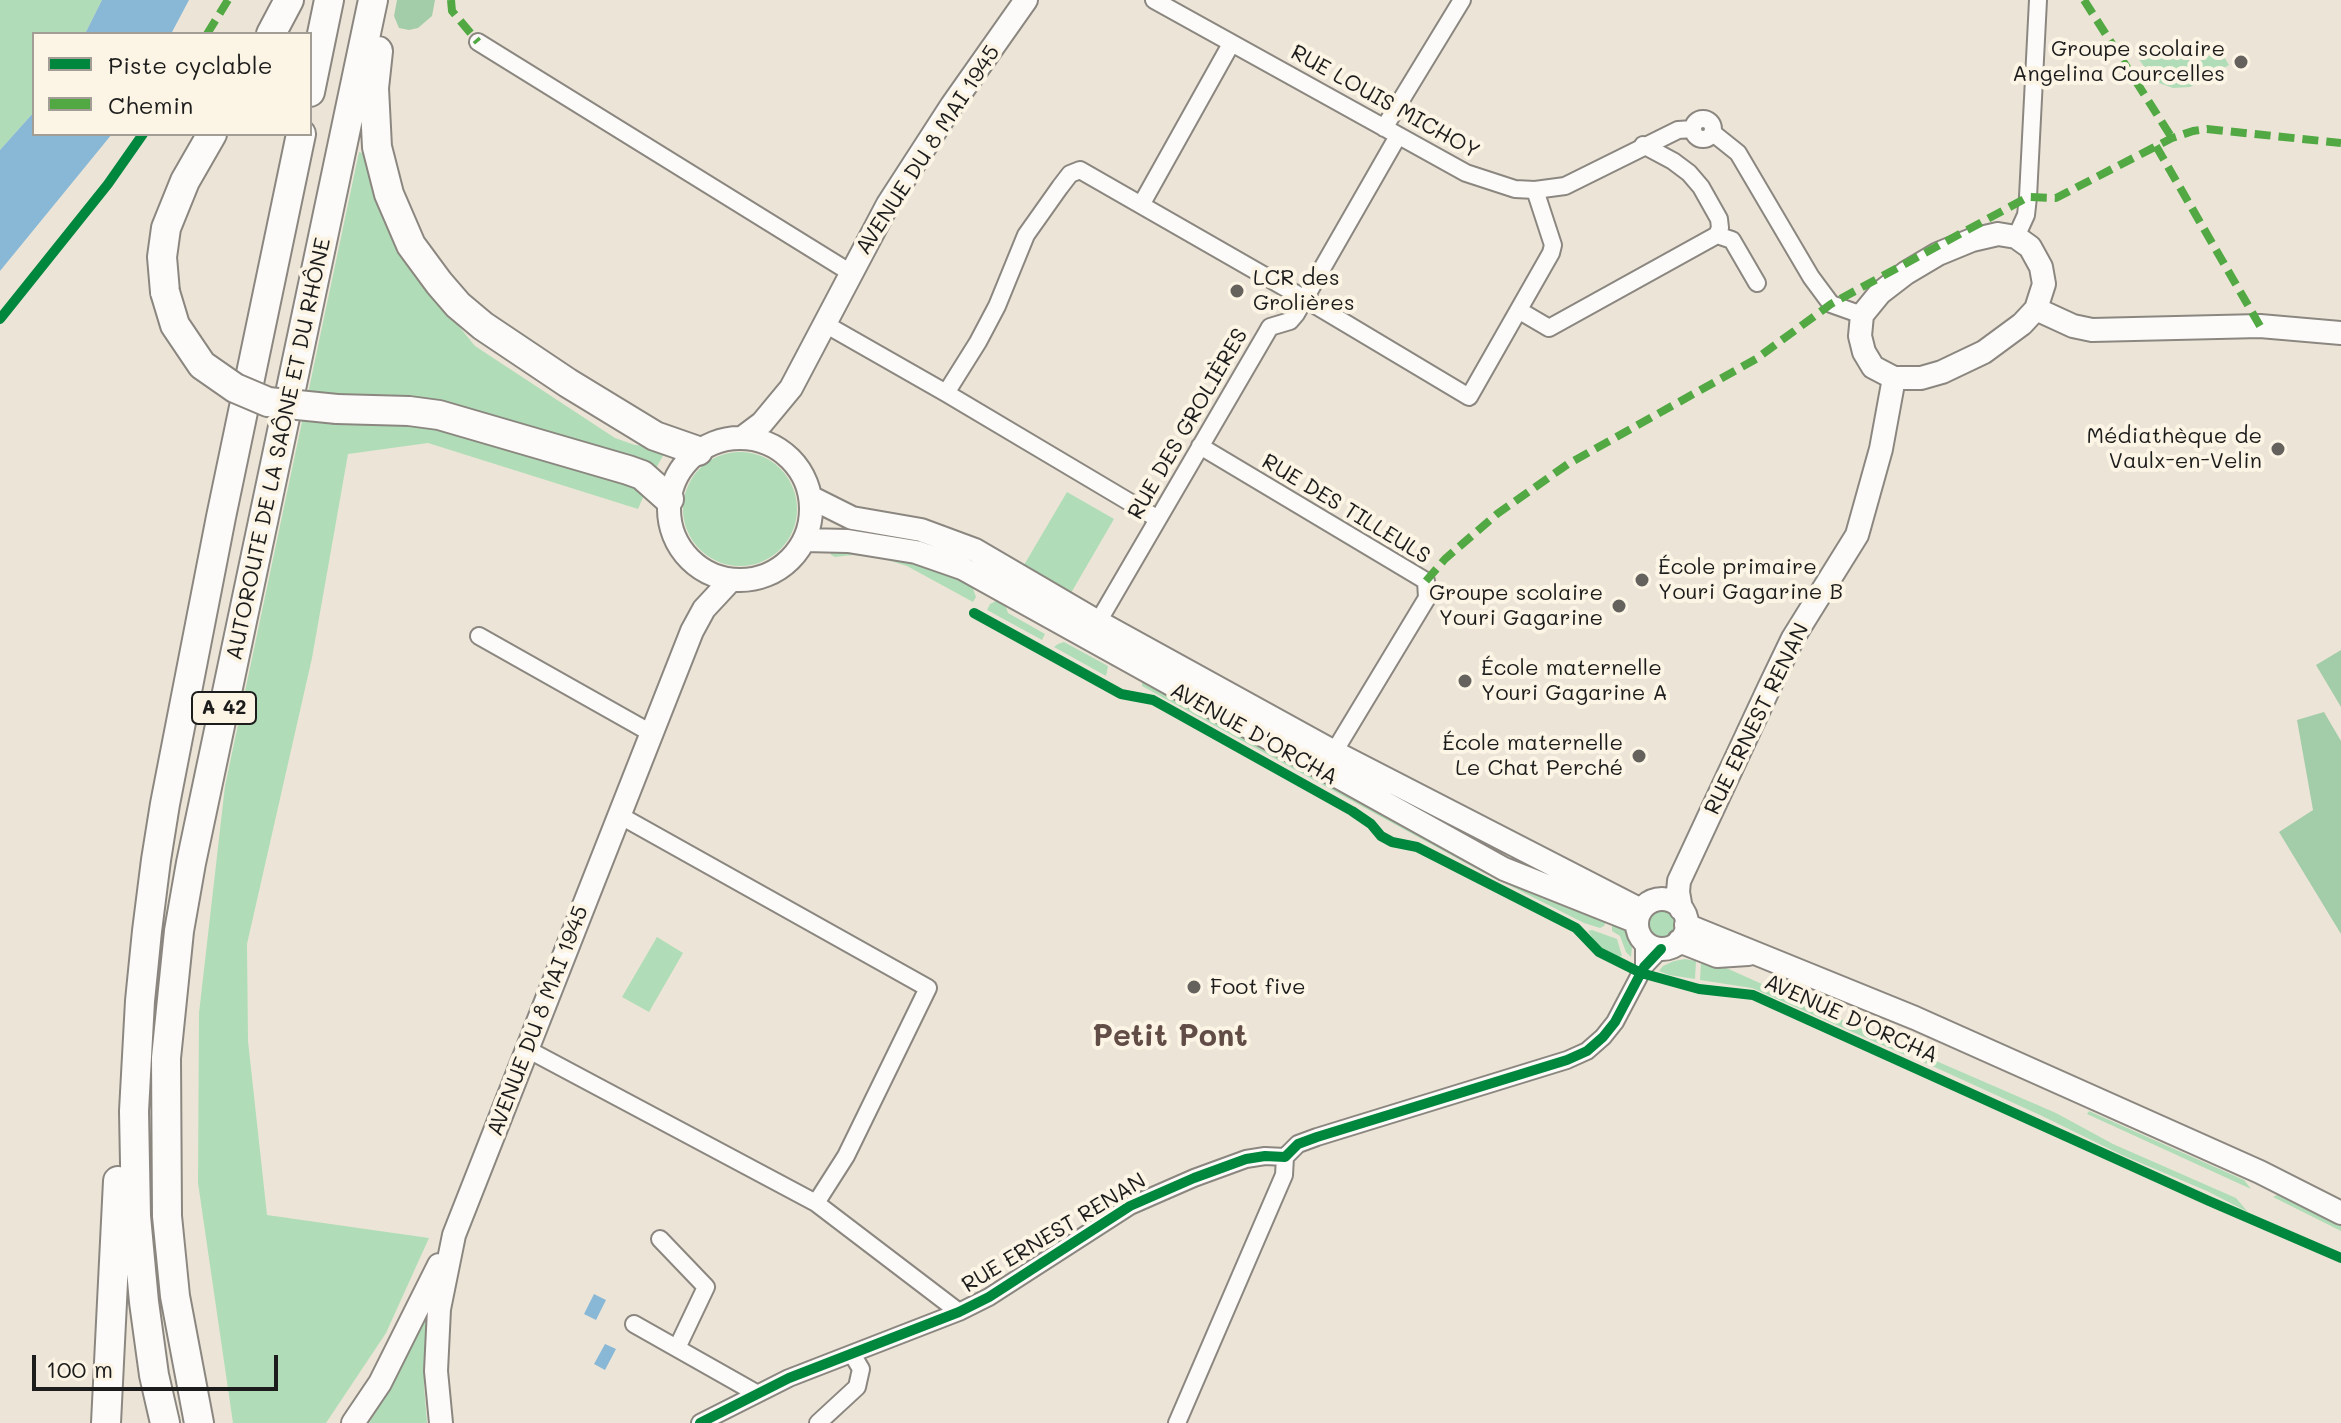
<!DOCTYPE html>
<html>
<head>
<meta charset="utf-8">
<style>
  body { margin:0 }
  #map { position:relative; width:2341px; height:1423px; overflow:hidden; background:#ece5d7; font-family:Mali,sans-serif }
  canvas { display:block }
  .legend { position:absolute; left:32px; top:32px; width:280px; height:104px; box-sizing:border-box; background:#fcf5e5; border:2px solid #a29e95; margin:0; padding:10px 14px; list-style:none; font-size:24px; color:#1c1c1c }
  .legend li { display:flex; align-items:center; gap:16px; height:40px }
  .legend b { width:40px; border:2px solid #a29e95 }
  .scale { position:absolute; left:32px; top:1355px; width:246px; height:36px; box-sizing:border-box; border:4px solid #1c1c1c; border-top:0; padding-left:10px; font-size:24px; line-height:28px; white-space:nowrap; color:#1c1c1c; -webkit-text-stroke:6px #fcf5e5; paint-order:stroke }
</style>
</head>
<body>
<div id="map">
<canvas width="2341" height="1423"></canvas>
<ul class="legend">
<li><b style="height:10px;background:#00873e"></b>Piste cyclable</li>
<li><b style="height:10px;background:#52a943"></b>Chemin</li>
</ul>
<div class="scale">100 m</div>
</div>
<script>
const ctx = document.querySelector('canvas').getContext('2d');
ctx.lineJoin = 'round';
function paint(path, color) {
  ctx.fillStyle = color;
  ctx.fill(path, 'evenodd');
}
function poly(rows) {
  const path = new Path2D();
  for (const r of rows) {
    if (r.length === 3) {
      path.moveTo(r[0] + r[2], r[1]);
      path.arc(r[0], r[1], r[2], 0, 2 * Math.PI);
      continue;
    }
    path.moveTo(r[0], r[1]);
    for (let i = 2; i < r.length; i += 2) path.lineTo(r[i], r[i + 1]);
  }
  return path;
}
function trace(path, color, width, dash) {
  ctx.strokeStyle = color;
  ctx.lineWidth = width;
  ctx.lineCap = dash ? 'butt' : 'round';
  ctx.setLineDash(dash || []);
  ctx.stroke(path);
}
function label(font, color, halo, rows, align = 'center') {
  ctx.font = font + ' Mali,sans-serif';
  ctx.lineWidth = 8;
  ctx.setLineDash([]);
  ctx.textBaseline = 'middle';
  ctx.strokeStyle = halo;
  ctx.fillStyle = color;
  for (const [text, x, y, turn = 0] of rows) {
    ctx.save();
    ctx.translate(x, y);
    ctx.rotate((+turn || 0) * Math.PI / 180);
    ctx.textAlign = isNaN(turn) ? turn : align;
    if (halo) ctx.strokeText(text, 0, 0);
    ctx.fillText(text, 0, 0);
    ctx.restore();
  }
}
paint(poly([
  [0,0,102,0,85,34,34,34,34,112,0,150],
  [2139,44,2181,49,2193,65,2216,52,2219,57,2223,55,2229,65,2190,87,2173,88,2159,83,2150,76,2139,59],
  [359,152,369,155,421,280,475,346,615,438,635,445,654,447,665,452,654,472,638,509,428,443,348,454,312,658,247,944,248,1041,267,1215,429,1238,386,1333,326,1423,233,1423,198,1183,199,1013,225,786],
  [740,509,57],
  [1067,492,1114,519,1071,593,1024,565],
  [829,547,891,553,971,583,976,597,973,602,907,566,878,557,852,555,835,557,831,555],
  [1000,599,1004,601,1008,613,1045,634,1042,640,987,610,990,604],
  [1064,642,1108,666,1106,676,1054,647,1058,644],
  [1142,678,1608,917,1604,926,1600,928,1584,923,1471,866,1142,686],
  [1662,924,14],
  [1612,918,1627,933,1632,947,1631,957,1626,952,1620,936,1612,931],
  [1592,930,1617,939,1622,956,1618,957,1599,947,1588,931],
  [657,937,683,953,649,1012,622,997],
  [1685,959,1696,961,1695,979,1669,975,1659,971,1663,966,1674,961],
  [1701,962,1713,967,1715,963,1912,1051,1905,1055,1752,988,1700,980],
  [1927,1057,2056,1113,2113,1144,2236,1198,2248,1212,2207,1191,2122,1155,2040,1115,1919,1060],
  [2089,1111,2244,1180,2251,1189,2087,1114],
  [2277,1195,2341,1225,2341,1231,2273,1197],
  [430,1311,424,1386,427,1423,369,1423,397,1376]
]), '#b0ddb7');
paint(poly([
  [397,0,435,0,432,16,418,28,409,30,399,28,394,16],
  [2341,650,2341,707,2316,665],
  [2324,712,2341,741,2341,934,2279,832,2313,810,2297,720]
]), '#a3cca9');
paint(poly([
  [102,0,189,0,171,34,85,34],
  [34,112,34,134,112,134,0,271,0,150],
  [594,1294,606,1300,596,1320,584,1314],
  [605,1344,616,1349,605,1370,594,1364]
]), '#89b8d6');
const street = poly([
  [1154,0,1466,173,1515,189,1535,190,1565,186,1678,130,1693,129],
  [478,42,851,273],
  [1703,129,10],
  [1384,128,1462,0],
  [1713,133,1738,153,1811,277,1831,304,1862,315],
  [1141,205,1231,44],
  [1717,235,1732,240,1757,283],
  [2016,237,2026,215,2028,197,2038,0],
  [1520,311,1549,328,1717,235,1720,228,1719,219,1701,187,1689,173,1673,161,1643,145],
  [825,324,946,393,1158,519],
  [946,393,978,342,997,306,1026,235,1060,187,1070,174,1080,170,1305,299,1469,397,1551,253,1553,245,1535,190],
  [1200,446,1426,581,1427,598,1334,752],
  [1098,622,1266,334,1270,327,1290,321,1296,314,1398,136],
  [479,636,651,733],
  [619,815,928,988,846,1156,816,1203],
  [1644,941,1644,967],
  [527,1049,816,1203,959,1312],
  [660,1239,706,1287,677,1348],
  [634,1324,756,1393],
  [700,1423,789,1378,959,1312,989,1297,1130,1206,1194,1178,1246,1159,1265,1156,1285,1157,1298,1144,1317,1137,1567,1060,1587,1051,1603,1037,1615,1022,1644,967,1661,949],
  [818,1423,857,1387,861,1369,852,1354],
  [1177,1423,1284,1175,1285,1157]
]);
const secondary = poly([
  [1998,234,2016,237,2030,247,2041,267,2044,284,2036,309,2022,324,1984,352,1942,372,1921,378,1894,378,1873,367,1864,352,1860,336,1862,315,1880,293,1906,273,1938,254,1972,240,1998,234],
  [2036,309,2073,326,2092,330,2260,326,2341,333],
  [740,509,71],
  [742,438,762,423,791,388,888,204,952,105,1026,0],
  [810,497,852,518,921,530,975,550,1098,622,1334,752,1641,910],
  [804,540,848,541,916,552,962,568,1504,869,1637,922],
  [1662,924,25],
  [1681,909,1678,892,1679,881,1769,688,1793,638,1857,535,1881,449,1894,378],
  [1686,925,1915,1018,2260,1172,2341,1213],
  [1679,941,1717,956,1748,954],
  [353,1423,380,1383,439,1265],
  [441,1423,436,1371,439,1309,454,1235,692,631,704,609,731,580]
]);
const highway = poly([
  [271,34,289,0],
  [378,51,374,88,377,147,389,194,411,245,439,283,458,305,483,326,568,383,655,436,698,451],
  [310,92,329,0],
  [165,292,162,257,166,228,185,181,212,134],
  [337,409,409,411,439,415,628,470,642,475,669,499],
  [106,1423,118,1181],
  [165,1423,154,1375,144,1302,136,1216,134,1111,140,1001,147,931,156,860,165,804,221,517,301,134],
  [199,1423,175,1296,167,1216,166,1058,179,931,191,863,373,0]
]);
trace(street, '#8b8780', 20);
trace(secondary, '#8b8780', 26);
trace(highway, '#8b8780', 32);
trace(street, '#fcfbf9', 16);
trace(secondary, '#fcfbf9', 22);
trace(highway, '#fcfbf9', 28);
const highwayBridge = poly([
  [165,292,175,325,202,365,235,388,268,402,337,409]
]);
trace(highwayBridge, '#8b8780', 32, []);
trace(highwayBridge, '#fcfbf9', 28);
trace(poly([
  [451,0,452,11,478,42],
  [2084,0,2172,138],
  [207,34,228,0],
  [2156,146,2260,326],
  [1426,581,1445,559,1497,514,1568,464,1756,359,1831,304,2028,197,2056,198,2172,138,2193,131,2207,129,2341,143]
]), '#52a943', 8, [16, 8]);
trace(poly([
  [0,319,108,184,143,134],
  [974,613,1121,694,1153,700,1352,811,1371,824,1381,836,1392,842,1417,847,1576,928,1599,952,1641,973,1699,989,1753,995,2209,1201,2341,1258],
  [700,1423,789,1378,959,1312,989,1297,1130,1206,1194,1178,1246,1159,1265,1156,1285,1157,1298,1144,1317,1137,1567,1060,1587,1051,1603,1037,1615,1022,1644,967,1661,949]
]), '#00873e', 10);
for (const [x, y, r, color] of [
  [2241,62,8,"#65625d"],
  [1237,291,8,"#65625d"],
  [2278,449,8,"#65625d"],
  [1642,580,8,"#65625d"],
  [1619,606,8,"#65625d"],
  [1465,681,8,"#65625d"],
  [1639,756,8,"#65625d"],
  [1194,987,8,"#65625d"]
]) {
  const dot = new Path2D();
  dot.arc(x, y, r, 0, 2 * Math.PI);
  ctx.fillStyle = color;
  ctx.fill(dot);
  trace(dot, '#fcf5e5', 3);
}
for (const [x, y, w] of [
  [224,708,64]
]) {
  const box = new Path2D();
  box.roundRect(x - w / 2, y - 16, w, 32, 6);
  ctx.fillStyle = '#fcf5e5';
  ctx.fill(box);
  trace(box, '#1c1c1c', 2);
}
label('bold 20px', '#1c1c1c', null, [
  ["A 42",224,708]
]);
label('22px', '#1c1c1c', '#fcf5e5', [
  ["Groupe scolaire",2225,49],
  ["Angelina Courcelles",2225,74],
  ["LCR des",1253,278,"left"],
  ["Grolières",1253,303,"left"],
  ["Médiathèque de",2262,436],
  ["Vaulx-en-Velin",2262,461],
  ["École primaire",1658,567,"left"],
  ["Youri Gagarine B",1658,592,"left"],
  ["Groupe scolaire",1603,593],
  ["Youri Gagarine",1603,618],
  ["École maternelle",1481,668,"left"],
  ["Youri Gagarine A",1481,693,"left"],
  ["École maternelle",1623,743],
  ["Le Chat Perché",1623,768],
  ["Foot five",1210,987,"left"]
], 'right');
label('22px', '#1c1c1c', '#fcf5e5', [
  ["RUE LOUIS MICHOY",1385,102,29],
  ["AVENUE DU 8 MAI 1945",928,150,-57],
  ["RUE DES GROLIÈRES",1188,424,-60],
  ["AUTOROUTE DE LA SAÔNE ET DU RHÔNE",279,449,-78],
  ["RUE DES TILLEULS",1346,509,31],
  ["RUE ERNEST RENAN",1757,719,-64],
  ["AVENUE D'ORCHA",1254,734,29],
  ["AVENUE D'ORCHA",1851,1019,24],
  ["AVENUE DU 8 MAI 1945",538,1021,-69],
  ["RUE ERNEST RENAN",1054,1233,-31]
]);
label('bold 30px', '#614c46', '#fcf5e5', [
  ["Petit Pont",1170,1037]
]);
</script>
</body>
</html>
